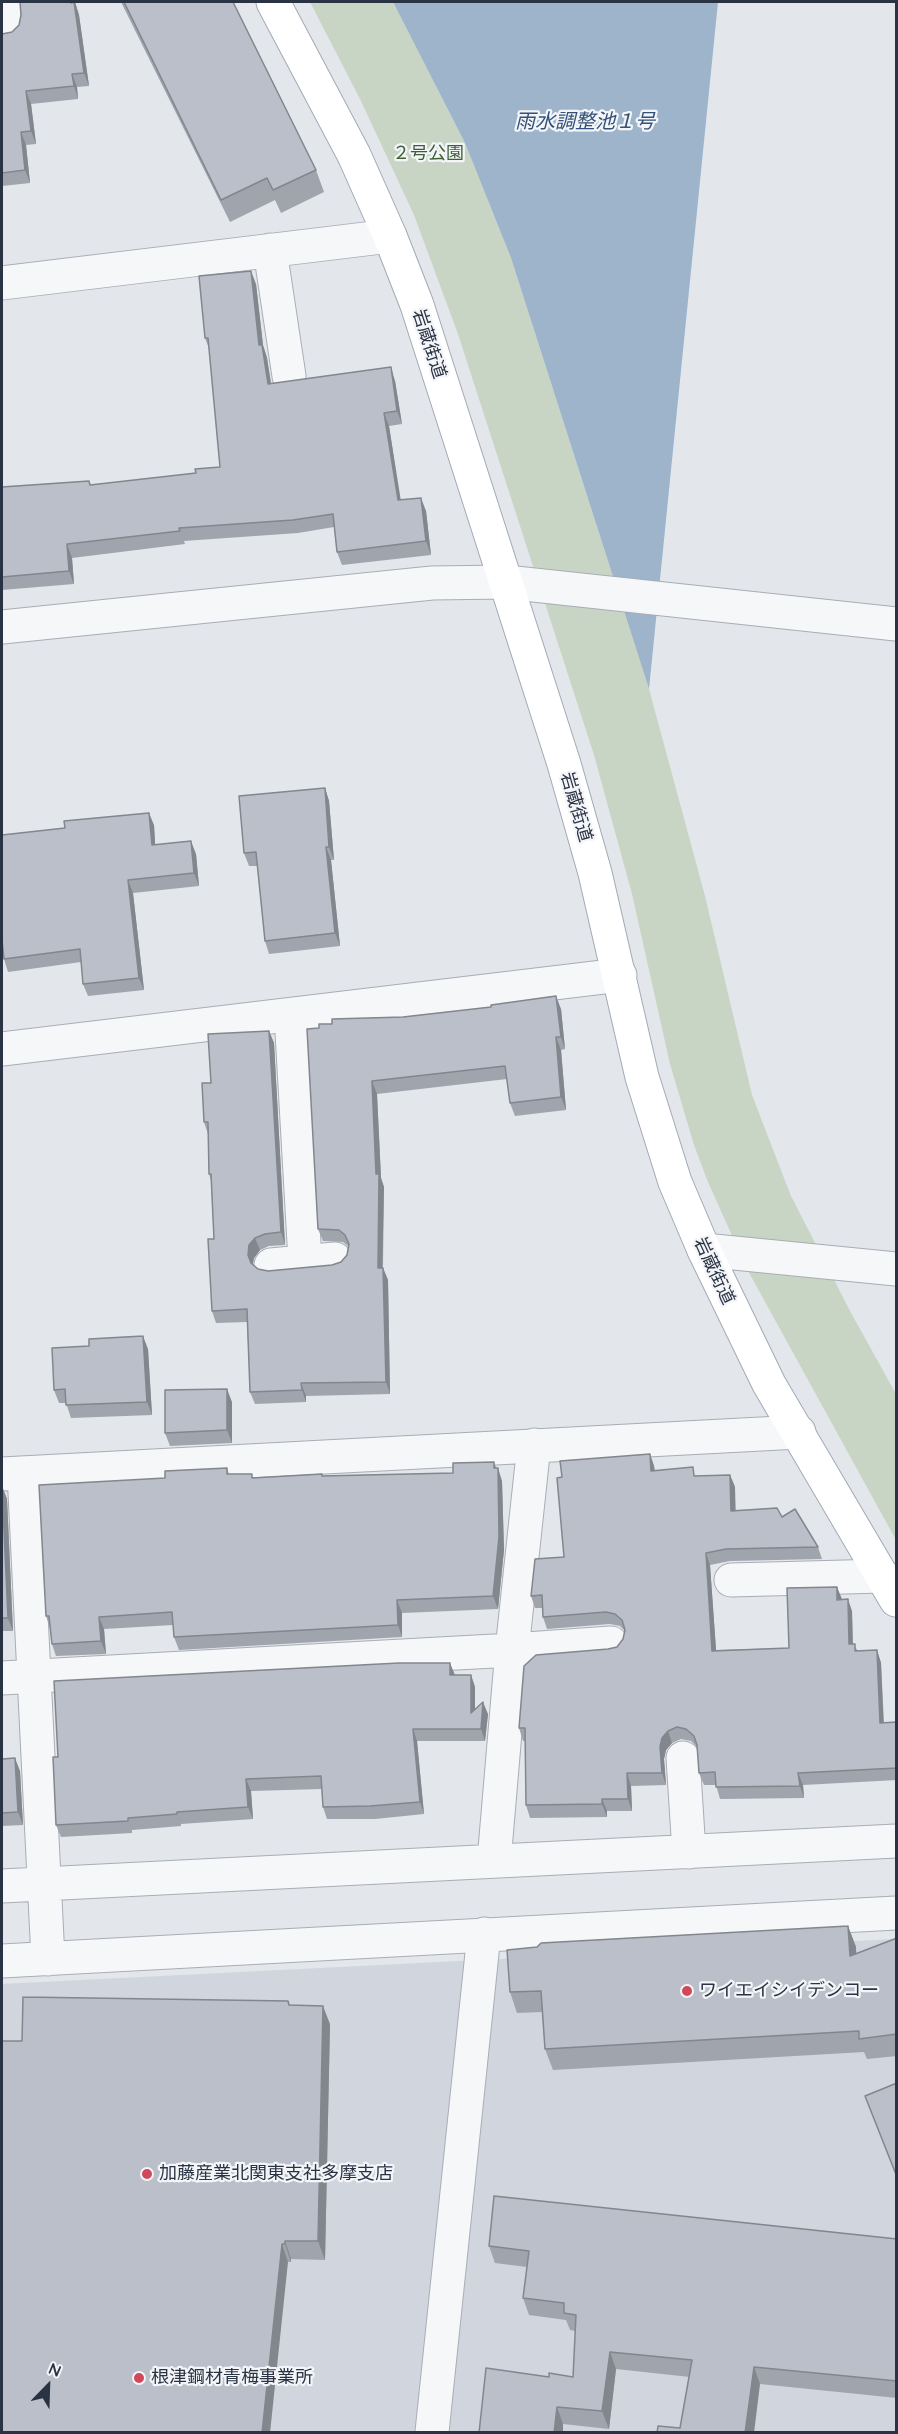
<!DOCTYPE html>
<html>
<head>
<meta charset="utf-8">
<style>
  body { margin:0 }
  #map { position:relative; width:898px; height:2434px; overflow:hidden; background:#e3e6eb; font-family:Quicksand,sans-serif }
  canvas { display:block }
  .frame { position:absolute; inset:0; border:3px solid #2a3344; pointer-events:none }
  .north { position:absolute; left:18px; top:2356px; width:60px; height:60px; -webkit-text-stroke:4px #f3f5f8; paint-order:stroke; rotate:23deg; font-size:16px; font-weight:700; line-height:24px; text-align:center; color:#2a3344 }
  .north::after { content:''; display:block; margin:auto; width:21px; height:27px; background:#2a3344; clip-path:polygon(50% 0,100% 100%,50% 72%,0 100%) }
</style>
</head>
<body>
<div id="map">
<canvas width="898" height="2434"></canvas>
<div class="frame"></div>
<div class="north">N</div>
</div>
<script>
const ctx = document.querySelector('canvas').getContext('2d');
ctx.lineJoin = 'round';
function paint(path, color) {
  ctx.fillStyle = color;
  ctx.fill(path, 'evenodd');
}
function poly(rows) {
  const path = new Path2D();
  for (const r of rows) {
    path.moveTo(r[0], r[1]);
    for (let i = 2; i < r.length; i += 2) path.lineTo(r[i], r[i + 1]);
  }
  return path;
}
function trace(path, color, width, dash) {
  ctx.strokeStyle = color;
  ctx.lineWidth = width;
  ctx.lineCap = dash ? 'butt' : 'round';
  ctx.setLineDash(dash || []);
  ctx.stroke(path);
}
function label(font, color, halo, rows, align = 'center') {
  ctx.font = font + ' Quicksand,"Noto Sans JP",sans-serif';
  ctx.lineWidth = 4.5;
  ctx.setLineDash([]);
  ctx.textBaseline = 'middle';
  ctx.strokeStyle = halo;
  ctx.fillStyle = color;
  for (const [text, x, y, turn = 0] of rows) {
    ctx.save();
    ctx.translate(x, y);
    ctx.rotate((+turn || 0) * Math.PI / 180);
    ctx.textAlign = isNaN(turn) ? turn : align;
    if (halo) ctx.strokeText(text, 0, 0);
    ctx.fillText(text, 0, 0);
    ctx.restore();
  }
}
paint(poly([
  [896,1939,896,2432,2,2432,2,1984]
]), '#d1d5dd');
paint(poly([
  [310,2,393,2,465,143,511,258,649,689,705,896,752,1095,791,1196,850,1311,896,1394,896,1540,747,1269,708,1182,694,1145,670,1064,632,894,594,755,458,334,414,215,361,101]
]), '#c8d5c4');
paint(poly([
  [393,2,718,2,649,689,511,258,465,143]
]), '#9db4cb');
const minor = poly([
  [5,2,7,29],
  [270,250,289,376],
  [2,283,390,236],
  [2,627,432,583,506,582,896,624],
  [291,1015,305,1261],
  [2,1049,620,975],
  [704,1250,896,1269],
  [271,1265,335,1259],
  [24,1473,48,1959],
  [2,1474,799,1432],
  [731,1580,883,1576],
  [2,1678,512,1650,611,1643],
  [683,1758,689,1852],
  [494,1861,512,1650,534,1445],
  [2,1886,896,1841],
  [2,1961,896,1913],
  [432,2432,484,1934]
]);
const major = poly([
  [273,2,354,155,390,236,417,305,564,764,595,873,642,1077,675,1182,704,1250,769,1384,896,1600]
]);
trace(minor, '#a8adb6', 35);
trace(major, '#a2aab7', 35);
trace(minor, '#f6f7f9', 33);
trace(major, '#fff', 33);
paint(poly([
  [20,2,75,2,79,15,89,86,77,87,78,99,31,104,36,144,26,145,30,183,2,186,2,34,12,32,19,25,21,15],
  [121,2,233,2,316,170,324,192,281,213,275,200,230,222],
  [256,284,263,345,267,358,271,383,395,381,402,424,389,426,400,500,426,511,431,555,342,565,337,552,334,527,298,533,184,541,185,544,72,558,74,584,2,590,2,487,89,481,91,485,196,473,220,467,210,351,205,338],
  [325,788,329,801,334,860,331,860,340,946,269,954,265,941,257,866,249,866,244,853],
  [154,825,155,845,196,854,199,886,133,893,144,990,88,996,83,984,81,962,8,972,4,959],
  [561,1009,565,1049,561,1050,566,1110,515,1116,510,1103,507,1079,377,1094,381,1178,384,1187,383,1268,388,1280,390,1394,306,1396,306,1402,255,1404,250,1392,247,1322,216,1323,212,1311,214,1239,211,1180,209,1174,208,1134,204,1122,211,1083,269,1031,274,1043,285,1245,269,1246,260,1250,254,1258,253,1265,258,1269,268,1271,332,1265,341,1262,347,1255,349,1247,343,1242,323,1241,318,1229,319,1028,332,1024,403,1017],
  [89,1346,148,1349,152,1415,71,1418,66,1403,59,1403,54,1390],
  [232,1402,232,1443,170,1446,165,1433],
  [650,1454,654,1466,655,1471,696,1476,730,1475,735,1487,735,1511,782,1517,818,1547,822,1559,730,1561,710,1565,716,1650,789,1648,842,1599,852,1611,853,1644,858,1651,877,1650,881,1663,884,1723,897,1722,897,1780,803,1785,804,1798,720,1799,716,1785,704,1785,699,1773,697,1747,691,1741,681,1739,672,1743,666,1750,664,1759,666,1785,631,1786,632,1811,607,1811,607,1817,530,1818,526,1805,525,1741,523,1741,519,1728,608,1649,617,1647,623,1639,625,1631,620,1626,610,1624,547,1629,543,1617,542,1608,535,1608,531,1596,564,1557,562,1477],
  [227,1468,229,1474,254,1478,322,1474,323,1476,453,1473,496,1468,502,1481,504,1550,498,1609,402,1613,402,1637,179,1650,174,1637,173,1625,104,1629,106,1654,56,1656,52,1644,50,1628,46,1616,165,1478],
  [2,1486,7,1499,13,1631,2,1631],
  [455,1675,471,1675,475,1687,475,1709,488,1714,485,1741,417,1741,424,1814,375,1819,327,1819,323,1807,322,1789,251,1791,253,1819,181,1824,181,1826,132,1830,132,1833,61,1837,56,1825,58,1757],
  [2,1759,20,1771,23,1825,2,1826],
  [848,1926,856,1947,856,1954,897,1938,897,2056,867,2059,864,2052,553,2070,545,2049,542,2012,517,2013,510,1992],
  [288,2001,290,2005,330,2024,325,2260,291,2259,291,2262,288,2262,22,2041],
  [897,2239,897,2398,760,2384,680,2428,690,2377,616,2369,609,2429,563,2424,563,2433,549,2377,573,2377,576,2331,570,2330,566,2320,529,2315,523,2298,527,2267,495,2263,489,2246]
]), '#a0a4ad');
paint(poly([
  [71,2,75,2,79,15,89,86,84,73],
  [72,74,77,87,78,99,74,86],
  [26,91,31,104,36,144,31,131],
  [21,132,26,145,30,183,25,170],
  [251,271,256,284,263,345,267,358,273,397,268,384,259,345],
  [391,367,395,381,402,424,397,411],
  [384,413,389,426,403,514,398,500],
  [421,498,426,511,431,555,426,541],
  [67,544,72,558,74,584,69,571],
  [325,788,329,801,334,860,329,847],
  [149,813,154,825,156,858,152,845],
  [191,841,196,854,199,886,194,873],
  [326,847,331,860,340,946,335,933],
  [128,880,133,893,144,990,139,978],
  [556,996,561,1009,565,1049,561,1037],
  [269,1031,274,1043,285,1245,281,1232],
  [556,1037,561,1050,566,1110,561,1097],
  [372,1081,377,1094,381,1178,384,1187,382,1280,378,1268,376,1174],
  [255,1238,260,1250,254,1258,252,1267,248,1255,249,1245],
  [383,1268,388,1280,390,1394,386,1382],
  [143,1336,148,1349,152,1415,147,1402],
  [301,1383,306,1396,306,1402,302,1390],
  [227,1389,232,1402,232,1443,227,1430],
  [650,1454,654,1466,656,1483,651,1471],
  [494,1462,498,1474,498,1468,502,1481,504,1550,498,1609,493,1596],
  [730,1475,735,1487,736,1523,731,1511],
  [2,1486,7,1499,13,1631,8,1618],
  [706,1553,710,1565,717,1663,712,1651],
  [837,1587,842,1599,837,1600],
  [848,1599,852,1611,853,1657,849,1644],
  [397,1600,402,1613,402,1637,398,1625],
  [99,1617,104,1629,106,1654,101,1641],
  [877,1650,881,1663,884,1735,880,1723],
  [450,1663,455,1675,450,1675],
  [471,1675,475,1687,475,1726,471,1713],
  [483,1702,488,1714,485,1741,481,1729],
  [413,1729,417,1741,424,1814,420,1802],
  [668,1731,672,1743,666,1750,664,1759,666,1785,662,1773,660,1747,662,1738],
  [15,1758,20,1771,23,1825,18,1812],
  [627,1773,631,1786,632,1811,628,1799],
  [798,1773,803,1785,804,1798,800,1786],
  [246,1779,251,1791,253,1819,248,1807],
  [602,1799,607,1811,607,1817,602,1804],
  [848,1926,856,1947,857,1977,850,1956],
  [323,2006,330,2024,325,2260,318,2241],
  [285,2241,291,2259,291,2262,285,2244],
  [282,2244,288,2262,270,2433,262,2433],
  [610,2352,616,2369,609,2429,602,2411],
  [754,2367,760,2384,754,2433,745,2433],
  [557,2407,563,2424,563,2433,554,2433]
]), '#82868d');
const building = poly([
  [20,2,71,2,71,3,74,2,84,73,72,74,74,86,26,91,31,131,21,132,25,170,2,173,2,34,12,32,19,25,21,15,20,2],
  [124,2,233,2,316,170,273,190,267,178,221,200,124,2],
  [251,271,259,345,262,345,268,384,391,367,397,411,384,413,398,500,421,498,426,541,337,552,333,514,293,520,179,528,180,531,67,544,69,571,2,577,2,487,89,481,90,485,196,473,195,469,220,467,208,338,205,338,199,276,251,271],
  [325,788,329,847,326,847,335,933,265,941,256,852,244,853,239,796,325,788],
  [149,813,152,845,191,841,194,873,128,880,139,978,83,984,80,949,4,959,2,940,2,835,65,828,64,821,149,813],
  [556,996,561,1037,556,1037,561,1097,510,1103,505,1066,372,1081,376,1174,379,1174,378,1268,383,1268,386,1382,301,1383,302,1390,250,1392,247,1309,212,1311,208,1239,214,1239,211,1174,209,1174,208,1122,204,1122,202,1083,211,1083,208,1034,269,1031,281,1232,265,1234,255,1238,249,1245,248,1255,251,1263,258,1269,268,1271,332,1265,341,1262,347,1255,349,1244,345,1235,339,1230,318,1229,307,1029,319,1028,319,1024,332,1024,332,1019,403,1017,491,1007,491,1005,556,996],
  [143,1336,147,1402,66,1405,65,1389,54,1390,52,1348,89,1346,89,1339,143,1336],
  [227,1389,227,1430,165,1433,165,1390,227,1389],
  [650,1454,651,1471,693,1467,694,1476,730,1475,731,1511,777,1508,782,1517,795,1509,818,1547,726,1549,706,1553,712,1651,789,1648,787,1588,837,1587,837,1600,848,1599,849,1644,855,1644,855,1651,877,1650,880,1723,897,1722,897,1768,798,1773,800,1786,716,1787,715,1772,699,1773,697,1745,694,1736,686,1729,677,1727,668,1731,662,1738,660,1747,662,1773,627,1773,628,1799,602,1799,602,1804,526,1805,525,1728,519,1728,524,1666,536,1655,608,1649,617,1647,623,1639,625,1630,622,1620,615,1614,606,1612,543,1617,542,1595,531,1596,535,1559,564,1557,557,1478,562,1477,560,1461,650,1454],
  [494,1462,494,1468,498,1468,499,1537,493,1596,397,1600,398,1625,174,1637,172,1612,99,1617,101,1641,52,1644,49,1616,46,1616,39,1485,165,1478,165,1471,227,1468,227,1474,252,1474,252,1478,322,1474,322,1476,453,1473,453,1463,494,1462],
  [2,1486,8,1618,2,1618,2,1486],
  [399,1663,450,1663,450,1675,471,1675,471,1713,483,1702,481,1729,413,1729,420,1802,370,1806,323,1807,321,1776,246,1779,248,1807,177,1812,177,1814,128,1818,128,1821,56,1825,53,1757,58,1757,54,1681,399,1663],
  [15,1758,18,1812,2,1813,2,1759,15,1758],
  [848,1926,850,1956,897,1938,897,2034,859,2039,859,2031,545,2049,541,1991,510,1992,507,1950,537,1947,541,1943,848,1926],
  [23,1997,288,2001,289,2005,323,2006,318,2241,285,2241,285,2244,282,2244,262,2433,2,2433,2,2041,22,2041,23,1997],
  [897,2083,897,2177,865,2096,897,2083],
  [494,2196,897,2239,897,2381,754,2367,745,2433,657,2433,658,2426,680,2428,692,2360,610,2352,602,2411,557,2407,554,2433,479,2433,486,2368,549,2377,549,2373,573,2377,576,2315,564,2313,564,2303,523,2298,529,2251,489,2246,494,2196]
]);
paint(building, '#babfc9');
trace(building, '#82868d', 1.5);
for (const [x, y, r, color] of [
  [687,1991,6,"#d1475b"],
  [147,2174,6,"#d1475b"],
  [139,2378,6,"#d1475b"]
]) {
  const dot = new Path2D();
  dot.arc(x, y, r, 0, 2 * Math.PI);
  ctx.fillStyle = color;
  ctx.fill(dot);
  trace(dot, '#f3f5f8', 2);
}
label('18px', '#3f6037', '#f3f5f8', [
  ["２号公園",428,154]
]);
label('18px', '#2a3344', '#f3f5f8', [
  ["岩蔵街道",429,344,72],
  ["岩蔵街道",576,807,74],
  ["岩蔵街道",714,1271,65]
]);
label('18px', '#2a3344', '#f3f5f8', [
  ["ワイエイシイデンコー",699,1991],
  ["加藤産業北関東支社多摩支店",159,2174],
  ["根津鋼材青梅事業所",151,2378]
], 'left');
label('italic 20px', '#335279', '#f3f5f8', [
  ["雨水調整池１号",585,122]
]);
</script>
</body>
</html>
